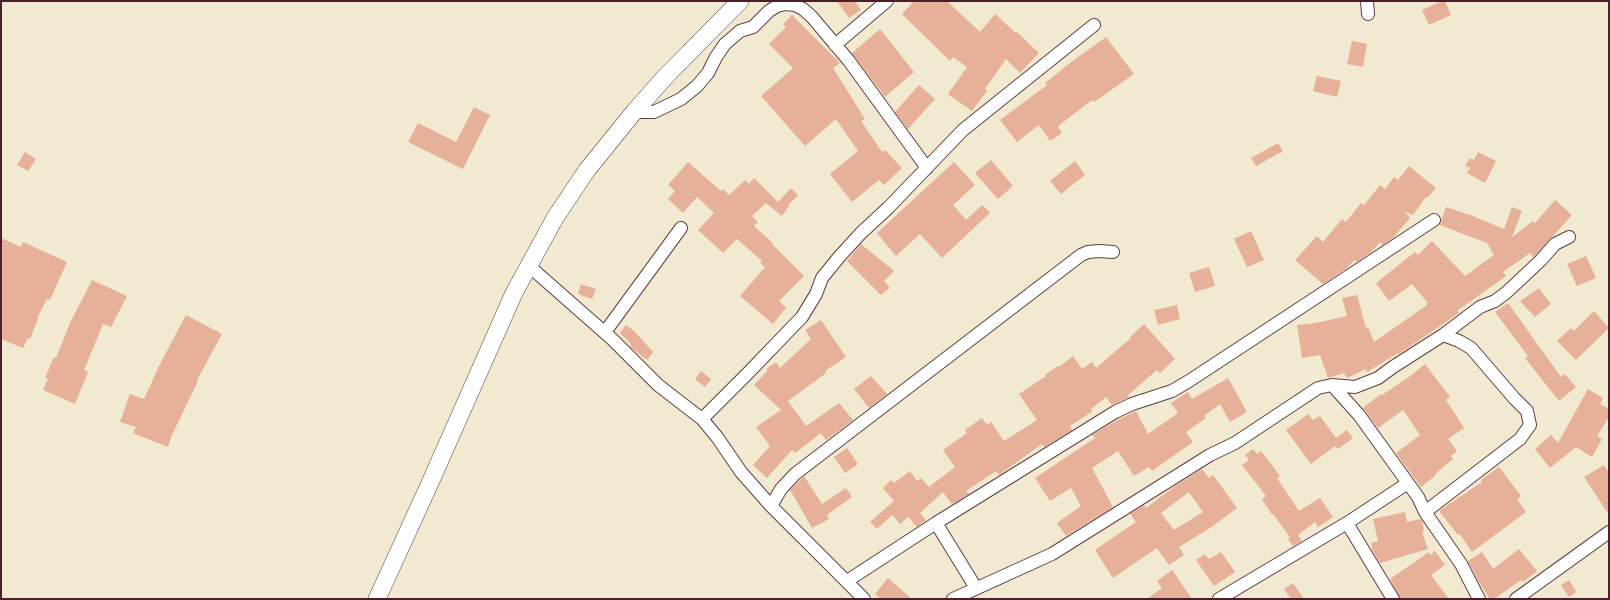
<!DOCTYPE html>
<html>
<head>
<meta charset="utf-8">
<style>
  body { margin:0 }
  #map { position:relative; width:1610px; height:600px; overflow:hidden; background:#f1e9d0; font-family:"Shantell Sans",sans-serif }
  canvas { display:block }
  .frame { position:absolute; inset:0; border:2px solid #4a1f2b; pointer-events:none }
</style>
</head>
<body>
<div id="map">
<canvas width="1610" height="600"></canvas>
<div class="frame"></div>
</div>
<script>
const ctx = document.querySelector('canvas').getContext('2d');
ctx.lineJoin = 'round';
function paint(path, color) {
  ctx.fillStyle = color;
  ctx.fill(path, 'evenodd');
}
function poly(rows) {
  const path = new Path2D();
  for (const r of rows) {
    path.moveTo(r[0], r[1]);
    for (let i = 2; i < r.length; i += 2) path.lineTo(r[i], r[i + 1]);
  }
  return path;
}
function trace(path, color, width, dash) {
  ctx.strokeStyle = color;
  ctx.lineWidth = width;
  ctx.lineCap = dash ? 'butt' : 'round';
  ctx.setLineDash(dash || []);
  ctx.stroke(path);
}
paint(poly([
  [837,1,855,1,861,10,849,18],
  [914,1,947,1,980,32,995,14,1016,33,1017,32,1039,53,1020,73,1006,59,985,89,987,91,972,111,948,94,967,67,953,57,950,61,902,14],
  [1442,1,1445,1,1451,15,1429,25,1422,10],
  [792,15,840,63,833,68,865,119,861,121,882,152,885,150,902,168,884,185,879,180,852,202,830,174,858,151,836,119,805,146,761,96,793,68,769,44,786,27,783,24],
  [880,29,914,72,885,97,852,53],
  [1106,37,1134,74,1094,102,1092,100,1058,126,1062,133,1050,141,1039,125,1017,142,1000,120,1047,85,1045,83,1070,63],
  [1352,41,1367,44,1363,67,1347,64],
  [1317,76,1341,81,1337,97,1313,91],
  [919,85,935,99,908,129,895,112],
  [474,107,490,115,463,169,408,142,418,123,456,142],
  [1278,143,1283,151,1256,166,1251,158],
  [25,152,36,159,28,171,17,165],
  [1478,152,1496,161,1485,183,1467,173,1470,168,1465,166,1470,158,1474,160],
  [991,160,1013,186,998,199,975,173],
  [1075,161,1085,175,1061,194,1050,181],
  [688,162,721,191,723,189,729,195,745,180,749,184,754,178,778,202,791,188,798,195,788,205,789,206,782,216,766,203,752,216,758,222,754,226,773,243,772,244,804,276,779,301,786,308,773,324,740,296,765,267,760,263,762,261,737,239,723,253,698,230,714,213,697,197,683,213,668,199,675,191,668,185],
  [954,162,975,185,953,205,966,220,982,205,990,213,942,258,920,234,896,256,877,233],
  [1409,166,1436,188,1427,198,1426,197,1413,215,1404,211,1410,218,1393,238,1383,245,1380,242,1371,252,1357,262,1354,260,1347,268,1323,284,1295,260,1317,236,1323,242,1342,219,1346,222,1361,203,1364,205,1380,185,1385,189,1394,177,1398,180],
  [1555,200,1572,215,1536,255,1533,257,1530,253,1503,272,1506,276,1457,311,1459,313,1399,354,1398,353,1367,372,1366,369,1347,378,1344,373,1328,378,1320,355,1302,358,1297,325,1316,323,1347,316,1342,298,1357,295,1366,328,1368,327,1374,342,1427,305,1426,304,1428,303,1412,284,1389,301,1376,283,1415,252,1418,255,1432,241,1465,276,1494,255,1487,243,1440,225,1446,207,1473,216,1504,229,1512,207,1522,211,1512,237,1533,221,1535,223],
  [1251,231,1264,260,1247,267,1234,239],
  [1,238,21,247,23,242,67,262,50,300,47,299,37,318,38,319,30,339,28,338,23,348,1,339],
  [861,244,894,271,884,281,890,288,881,295,847,261],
  [1586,256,1596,278,1577,286,1567,264],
  [1209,267,1215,286,1195,292,1189,273],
  [92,280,127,296,111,327,103,324,84,370,88,372,75,404,43,390,48,379,45,378,54,357,56,358,70,323],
  [581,284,596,289,592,299,578,294],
  [1539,288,1551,304,1535,317,1520,301],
  [1508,303,1561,377,1565,374,1576,387,1559,401,1525,358,1528,356,1495,312],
  [1177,305,1180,319,1158,325,1154,310],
  [1594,311,1609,328,1576,360,1557,341,1571,328,1574,331],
  [186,315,222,334,197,380,198,381,171,437,168,447,133,433,136,427,120,422,130,394,144,399,160,364],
  [821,320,846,357,825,371,826,373,788,401,806,426,839,403,853,420,826,440,821,433,795,453,792,450,767,478,753,465,770,446,756,427,781,410,754,385,768,370,766,369,776,362,780,368,811,339,805,330],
  [1144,324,1175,359,1160,373,1157,370,1128,395,1129,397,1112,405,1106,397,1091,409,1093,411,1070,426,1072,430,1044,447,1042,444,999,475,996,471,966,491,969,494,952,504,943,492,920,513,926,520,917,527,908,517,900,524,892,515,877,529,870,522,894,501,883,488,891,480,894,483,910,471,917,481,921,478,929,487,955,467,943,450,967,433,965,430,982,418,987,425,991,422,1004,441,1037,420,1019,394,1046,376,1045,375,1058,366,1059,367,1073,356,1082,369,1092,362,1096,368,1131,338,1130,337],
  [626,325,634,331,653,352,647,360,633,349,630,346,631,344,620,333],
  [1425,364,1450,397,1446,400,1464,428,1448,439,1457,451,1451,456,1453,459,1435,474,1436,475,1421,487,1396,453,1420,435,1403,410,1378,428,1363,408,1381,394,1382,395,1409,377],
  [701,371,711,379,705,387,695,379],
  [871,376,887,394,869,408,854,389],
  [1228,378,1247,412,1230,422,1220,404,1204,416,1206,418,1186,432,1193,442,1152,471,1149,467,1134,476,1118,451,1092,468,1113,507,1066,536,1057,523,1081,506,1071,488,1050,501,1035,478,1095,438,1092,435,1119,419,1136,411,1148,434,1178,413,1171,403,1188,392,1192,399],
  [1588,389,1603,398,1600,404,1609,409,1609,417,1597,436,1602,439,1592,457,1576,447,1550,468,1535,449,1551,435,1558,443],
  [1308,414,1313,420,1320,416,1336,438,1347,430,1353,438,1338,449,1335,446,1311,464,1286,430],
  [847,448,858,464,845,473,834,457],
  [1253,449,1257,454,1261,451,1280,476,1277,478,1299,511,1320,498,1333,517,1318,527,1315,522,1298,535,1302,541,1293,546,1288,539,1290,537,1273,514,1272,515,1262,499,1266,496,1242,465,1249,460,1245,455],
  [1604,465,1609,473,1609,515,1584,477],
  [1499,467,1521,496,1517,499,1526,512,1472,552,1460,534,1458,535,1439,511,1482,482,1481,480],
  [1202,469,1209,478,1213,475,1237,508,1213,526,1179,547,1184,555,1169,565,1157,548,1113,578,1095,550,1136,522,1130,514,1144,505,1146,508,1175,486],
  [1189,492,1203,512,1174,530,1161,513],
  [804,476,822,504,846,488,852,497,827,515,829,519,812,528,790,490],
  [1405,512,1407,522,1420,519,1422,520,1424,531,1422,532,1428,549,1380,563,1373,551,1371,543,1378,541,1373,519],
  [1519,549,1537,571,1523,582,1521,580,1494,599,1490,599,1479,582,1468,561,1482,552,1493,569],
  [1435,551,1445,565,1431,575,1449,599,1400,599,1390,579,1429,552,1430,555],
  [1221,552,1235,572,1214,586,1196,560,1205,554,1209,559],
  [1172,570,1192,599,1147,599,1162,588,1157,581],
  [888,578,912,599,881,599,875,594],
  [1569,580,1576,592,1569,597,1561,585],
  [1293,583,1304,599,1291,599,1284,589]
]), '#e7b099');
const minor = poly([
  [1367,1,1368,14],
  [835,45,887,1],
  [634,112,654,112,681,99,697,86,708,73,716,57,725,44,740,31,753,27,769,11,777,6,785,4,795,5,803,9,812,17,849,61,927,168],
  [529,266,612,339,658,385,702,419,717,437,741,472,771,506,864,599],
  [605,332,681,228],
  [1332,385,1359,415,1418,497,1425,512,1461,564,1479,599],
  [702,419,749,372,802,317,816,294,822,278,839,257,861,233,889,207,963,130,1094,25],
  [771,506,781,489,795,474,1081,255,1088,252,1099,251,1113,252],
  [1425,512,1520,439,1530,425,1527,411,1514,398,1471,348,1459,341,1443,335],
  [936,523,976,588],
  [1347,523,1393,599],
  [847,581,936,523,1115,412,1132,404,1172,391,1189,381,1434,220],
  [953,599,1052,554,1210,455,1235,443,1318,388,1332,385,1355,387,1378,378,1393,367,1443,335,1480,307,1495,301,1507,292,1541,260,1555,244,1569,237],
  [1219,599,1347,523,1408,483],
  [1516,599,1609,532]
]);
const secondary = poly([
  [377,599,430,483,514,293,555,218,587,170,634,112,666,76,740,1]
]);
trace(minor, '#633d44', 14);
trace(secondary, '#633d44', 18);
trace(minor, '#fff', 12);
trace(secondary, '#fff', 17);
</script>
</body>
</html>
